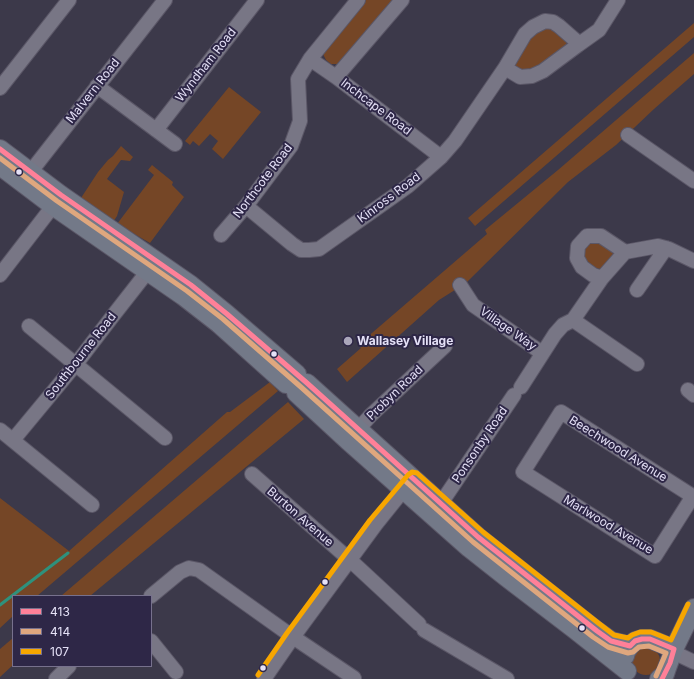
<!DOCTYPE html>
<html>
<head>
<meta charset="utf-8">
<style>
  body { margin:0 }
  #map { position:relative; width:694px; height:679px; overflow:hidden; background:#3c394a; font-family:Inter,sans-serif }
  canvas { display:block }
  .legend { position:absolute; left:12px; top:595px; width:140px; height:72px; box-sizing:border-box; background:#2e2747; border:1px solid #77718d; margin:0; padding:5px 7px; list-style:none; font-size:12px; color:#e5e1f7 }
  .legend li { display:flex; align-items:center; gap:8px; height:20px }
  .legend b { width:20px; border:1px solid #77718d }
</style>
</head>
<body>
<div id="map">
<canvas width="694" height="679"></canvas>
<ul class="legend">
<li><b style="height:5px;background:#ff8098"></b>413</li>
<li><b style="height:5px;background:#dfa77e"></b>414</li>
<li><b style="height:5px;background:#f7a600"></b>107</li>
</ul>
</div>
<script>
const ctx = document.querySelector('canvas').getContext('2d');
ctx.lineJoin = 'round';
function paint(path, color) {
  ctx.fillStyle = color;
  ctx.fill(path, 'evenodd');
}
function poly(rows) {
  const path = new Path2D();
  for (const r of rows) {
    if (r.length === 3) {
      path.moveTo(r[0] + r[2], r[1]);
      path.arc(r[0], r[1], r[2], 0, 2 * Math.PI);
      continue;
    }
    path.moveTo(r[0], r[1]);
    for (let i = 2; i < r.length; i += 2) path.lineTo(r[i], r[i + 1]);
  }
  return path;
}
function trace(path, color, width, dash) {
  ctx.strokeStyle = color;
  ctx.lineWidth = width;
  ctx.lineCap = dash ? 'butt' : 'round';
  ctx.setLineDash(dash || []);
  ctx.stroke(path);
}
function label(font, color, halo, rows, align = 'center') {
  ctx.font = font + ' Inter,sans-serif';
  ctx.lineWidth = 4;
  ctx.setLineDash([]);
  ctx.textBaseline = 'middle';
  ctx.strokeStyle = halo;
  ctx.fillStyle = color;
  for (const [text, x, y, turn = 0] of rows) {
    ctx.save();
    ctx.translate(x, y);
    ctx.rotate((+turn || 0) * Math.PI / 180);
    ctx.textAlign = isNaN(turn) ? turn : align;
    if (halo) ctx.strokeText(text, 0, 0);
    ctx.fillText(text, 0, 0);
    ctx.restore();
  }
}
paint(poly([
  [366,0,395,0,338,64,331,64,326,60,323,54,325,48],
  [694,23,694,37,475,226,468,218],
  [548,25,566,40,567,47,530,72,516,69,514,60,536,29],
  [694,53,694,74,654,109,616,145,568,182,466,283,439,300,347,382,337,369,361,348,358,345,487,234,485,230,558,170],
  [229,87,261,112,223,159,212,149,218,141,210,134,199,146,193,141,190,145,185,141],
  [121,146,133,157,130,161,121,160,107,179,124,192,117,216,113,222,81,198,98,172,108,160,113,156],
  [152,165,173,182,172,185,184,197,150,243,117,224,154,175,148,170],
  [592,239,606,243,613,253,612,258,606,266,601,269,594,268,586,264,582,256,585,244],
  [270,382,278,391,37,596,13,596,13,616,0,628,0,498,69,551,227,412,230,412],
  [288,402,304,419,90,596,61,596],
  [13,638,13,665,0,677,0,649],
  [646,661,14]
]), '#754626');
trace(poly([
  [0,605,68,553]
]), '#2e917c', 3);
const minor = poly([
  [310,59,336,77,441,157],
  [505,68,520,77,532,76,543,71,578,45],
  [336,77,402,0],
  [97,86,175,144],
  [0,88,69,0],
  [156,130,257,0],
  [628,135,694,181],
  [25,179,165,0],
  [246,206,292,244,301,250,309,250,319,249,408,186,441,157,455,141,505,68,525,34,533,27,545,21,553,22,559,26,575,40,578,45,599,30,618,0],
  [221,235,246,206,291,146,300,121,298,79,310,59,358,0],
  [0,275,53,206],
  [602,278,593,275,582,267,577,258,578,246,587,236,601,236,625,252],
  [460,285,473,305,542,353],
  [637,290,666,248],
  [573,320,637,364],
  [29,326,165,438],
  [521,387,555,334,563,325,573,320,602,278,625,252,658,246,669,249,694,261],
  [688,390,694,395],
  [0,430,92,505],
  [352,436,371,415,445,346],
  [13,440,76,364,112,317,148,271],
  [252,474,350,560,419,624],
  [693,496,655,556,523,472,561,412,694,497],
  [435,512,514,395],
  [151,596,180,572,189,568,199,570,293,637,354,678],
  [424,630,507,679],
  [151,641,176,672],
  [673,652,694,662],
  [56,679,69,666],
  [264,679,293,637,376,524,409,483]
]);
const major = poly([
  [0,149,61,195,191,285,227,314,297,374],
  [0,166,53,206,183,296,219,324,286,384],
  [307,383,478,537,597,631,611,641,630,646],
  [296,393,348,441,469,548,507,578,574,629,627,671],
  [625,656,626,652,630,646,635,641,642,639,650,639,674,649],
  [659,679,665,674,667,668,674,649,694,608]
]);
trace(minor, '#5b5767', 16);
trace(major, '#5b5767', 20);
trace(minor, '#787685', 14);
trace(major, '#737988', 18);
trace(poly([
  [0,149,61,195,191,285,227,314,307,383,478,537,597,631,611,641,630,646,635,641,642,639,650,639,674,649,670,663,662,679]
]), '#ff8098', 5);
trace(poly([
  [0,158,57,201,187,291,223,319,302,388,473,542,593,637,608,647,628,653,633,652,639,647,649,646,666,653,663,660,656,676]
]), '#dfa77e', 5);
trace(poly([
  [258,675,287,633,370,520,408,475,412,472,417,473,483,532,597,622,614,635,628,638,632,635,640,632,651,632,671,640,688,604]
]), '#f7a600', 5);
for (const [x, y, r, color] of [
  [19,172,3.5,"#e5e1f7"],
  [348,341,5,"#aaa6ba"],
  [274,354,3.5,"#e5e1f7"],
  [325,582,3.5,"#e5e1f7"],
  [582,628,3.5,"#e5e1f7"],
  [263,668,3.5,"#e5e1f7"]
]) {
  const dot = new Path2D();
  dot.arc(x, y, r, 0, 2 * Math.PI);
  ctx.fillStyle = color;
  ctx.fill(dot);
  trace(dot, '#2e2747', 1.5);
}
label('12px', '#e5e1f7', '#2e2747', [
  ["Wyndham Road",206,65,-52],
  ["Malvern Road",93,91,-52],
  ["Inchcape Road",376,107,37],
  ["Northcote Road",263,181,-53],
  ["Kinross Road",389,198,-37],
  ["Village Way",508,329,35],
  ["Southbourne Road",81,356,-52],
  ["Probyn Road",395,393,-44],
  ["Ponsonby Road",480,445,-56],
  ["Beechwood Avenue",618,449,32],
  ["Burton Avenue",300,517,41],
  ["Marlwood Avenue",608,525,31]
]);
label('bold 12px', '#e5e1f7', '#2e2747', [
  ["Wallasey Village",357,341]
], 'left');
</script>
</body>
</html>
